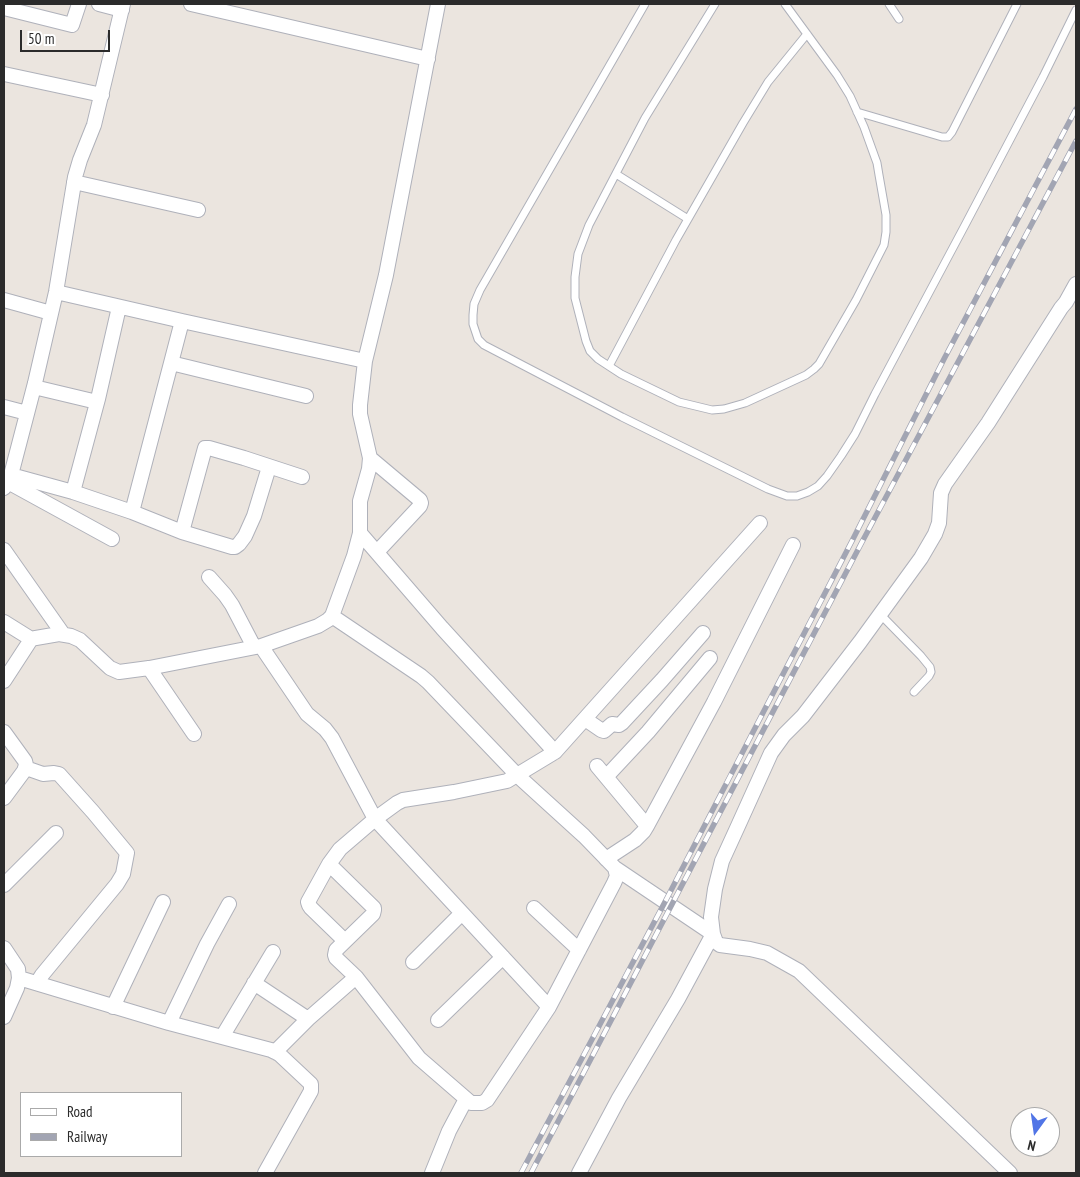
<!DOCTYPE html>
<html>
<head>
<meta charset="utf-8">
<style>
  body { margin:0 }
  #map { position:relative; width:1080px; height:1177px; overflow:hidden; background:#ebe5df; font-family:"PT Sans Narrow",sans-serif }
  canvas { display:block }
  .frame { position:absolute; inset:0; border:5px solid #2b2b2b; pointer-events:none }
  .legend { position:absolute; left:20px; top:1092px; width:162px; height:65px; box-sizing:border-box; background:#fff; border:1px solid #aaa; margin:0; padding:6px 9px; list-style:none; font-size:15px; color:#2b2b2b }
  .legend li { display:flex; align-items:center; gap:10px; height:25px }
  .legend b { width:25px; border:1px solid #aaa }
  .north { position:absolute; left:1010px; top:1107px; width:50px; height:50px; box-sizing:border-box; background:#fff; border:1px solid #aaa; border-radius:50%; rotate:194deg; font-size:14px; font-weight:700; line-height:20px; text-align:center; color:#2b2b2b }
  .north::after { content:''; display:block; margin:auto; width:18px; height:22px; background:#5175e6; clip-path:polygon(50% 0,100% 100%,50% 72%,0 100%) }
  .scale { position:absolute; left:20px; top:30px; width:90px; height:22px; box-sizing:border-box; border:2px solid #2b2b2b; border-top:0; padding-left:6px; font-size:15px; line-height:18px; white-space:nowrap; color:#2b2b2b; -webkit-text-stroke:4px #fff; paint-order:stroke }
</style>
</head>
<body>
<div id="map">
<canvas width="1080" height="1177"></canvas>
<div class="frame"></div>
<ul class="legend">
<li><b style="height:6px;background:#fff"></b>Road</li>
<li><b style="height:6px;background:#a2a5b3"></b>Railway</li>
</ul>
<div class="north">N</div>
<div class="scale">50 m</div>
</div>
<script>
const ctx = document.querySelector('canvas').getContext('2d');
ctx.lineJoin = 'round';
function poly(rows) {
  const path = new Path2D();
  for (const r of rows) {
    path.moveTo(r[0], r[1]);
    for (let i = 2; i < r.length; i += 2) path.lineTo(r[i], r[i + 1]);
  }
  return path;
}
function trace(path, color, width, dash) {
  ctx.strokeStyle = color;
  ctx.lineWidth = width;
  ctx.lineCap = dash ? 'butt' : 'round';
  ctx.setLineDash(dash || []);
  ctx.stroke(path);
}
const service = poly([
  [645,4,480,290,474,304,473,315,473,324,478,339,484,345,622,417,768,489,787,496,797,496,808,492,818,486,827,476,841,456,855,434,875,394,964,227,1043,77,1076,10],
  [715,4,645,118,589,225,578,254,575,277,575,298,586,341,590,351,598,359,621,374,679,402,712,410,724,409,745,403,806,375,814,369,819,364,856,300,884,245,886,232,886,215,879,175,877,163,864,127,850,96,837,75,785,4],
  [889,4,899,19],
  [857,112,942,137,948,137,952,132,1017,4],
  [616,174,688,219],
  [609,366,676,240,743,123,768,82,807,34],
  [880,614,921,656,930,667,931,672,929,676,914,692]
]);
const minor = poly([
  [99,4,122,10],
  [191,4,428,59],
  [438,4,386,275,365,361,360,405,360,414,370,458,369,469,360,501,360,533,442,628,555,752,760,523],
  [4,8,72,25,79,4],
  [4,74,102,95],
  [74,182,198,210],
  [56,292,182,321,365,361],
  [4,300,51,313],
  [171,363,306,396],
  [34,387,97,402],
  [4,407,27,413],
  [370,458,420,500,421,503,420,506,377,552],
  [11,475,73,492,132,512,182,532,232,547,235,547,239,544,245,536,254,516,269,467],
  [8,482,112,539],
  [4,488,11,475,35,383,56,292,75,177,80,160,94,125,123,4],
  [73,492,98,399,119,307],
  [132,512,182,321],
  [182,532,205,448,209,448,244,458,302,477],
  [4,550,63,634],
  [209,577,225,595,232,605,254,647],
  [4,622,28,637,30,641,4,681],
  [30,639,59,634,71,636,80,640,110,668,119,672,149,668,261,646,318,626,328,620,332,616,354,556,360,533],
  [261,646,307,714,325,729,332,738,375,819,549,1007],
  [149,668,194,734],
  [585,719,601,730,604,731,612,724,619,725,622,723,662,680,703,633],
  [4,732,25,761,26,765,24,771,4,798],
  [597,766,647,826],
  [26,768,43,774,54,773,59,774,93,812,127,853,123,874,117,884,42,975,37,983],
  [606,777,648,732,710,658],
  [606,859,635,840,644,831,647,826,714,702,793,545],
  [329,864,374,908,374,910,373,914,336,950,335,955,336,958,356,977,419,1058,471,1103,482,1103,487,1100,549,1007,614,883,617,876,615,868,584,836,518,776,428,682,421,676,332,616],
  [4,885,56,833],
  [534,908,579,950],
  [345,941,311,908,309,905,308,902,329,864,340,849,375,819,397,803,403,800,454,792,507,781,555,752],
  [4,948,18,969,19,978,17,988,4,1017],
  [413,962,462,913],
  [19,978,169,1023,271,1050,279,1054,311,1084,311,1091,265,1173],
  [254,983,308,1019],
  [113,1007,163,902],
  [438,1020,503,957],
  [169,1023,207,944,229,904],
  [222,1037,273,952],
  [275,1052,308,1019,356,977],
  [432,1173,449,1131,466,1099],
  [579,1173,619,1098,678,999,713,934,615,868],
  [1010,1173,799,971,767,953,750,949,720,945,716,942,713,934,711,917,715,889,722,861,738,826,771,753,784,735,803,716,860,642,921,558,935,534,939,523,941,493,945,484,988,423,1061,308,1066,302,1076,284]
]);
trace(service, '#afb1ba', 9);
trace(minor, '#afb1ba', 16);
trace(service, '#fff', 7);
trace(minor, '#fff', 14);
const rail = poly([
  [521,1173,666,900,853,539,944,359,1076,109],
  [531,1173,862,542,1076,141]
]);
trace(rail, '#a2a5b3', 5.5);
trace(rail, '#fff', 4, [11]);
</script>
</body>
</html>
